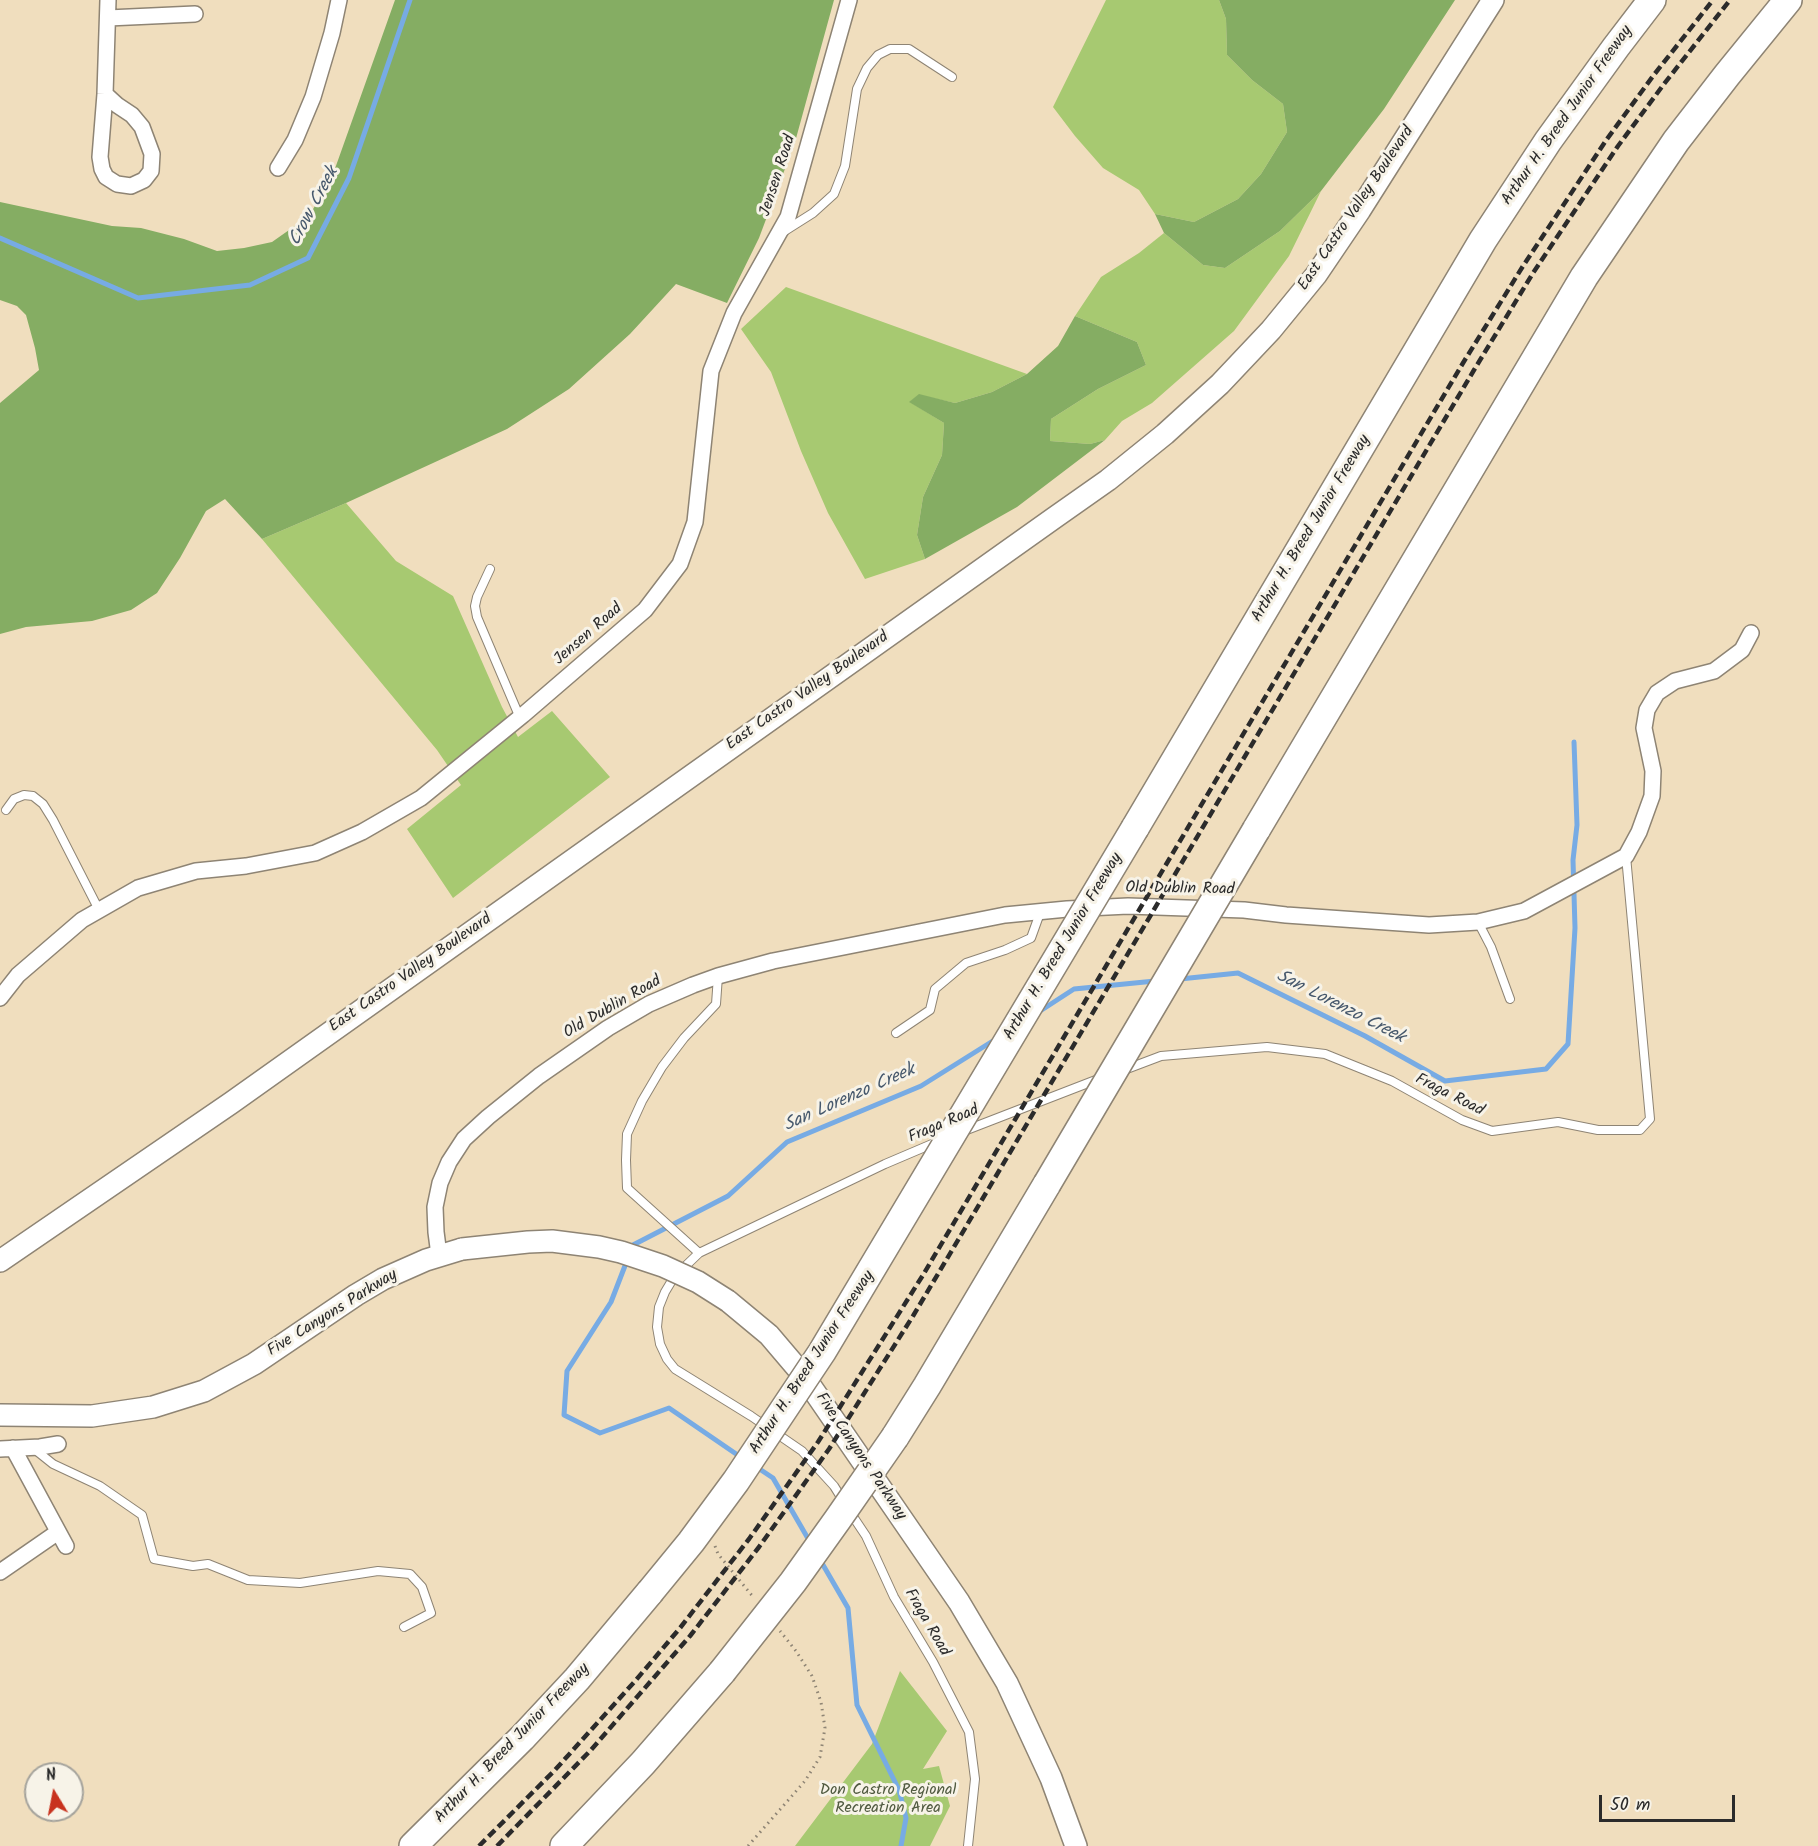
<!DOCTYPE html>
<html>
<head>
<meta charset="utf-8">
<style>
  body { margin:0 }
  #map { position:relative; width:1818px; height:1846px; overflow:hidden; background:#f0debe; font-family:Kalam,sans-serif }
  canvas { display:block }
  .north { position:absolute; left:24px; top:1762px; width:60px; height:60px; box-sizing:border-box; background:#f7f3e8; border:2px solid #a5a39c; border-radius:50%; rotate:350deg; font-size:16px; font-weight:700; line-height:24px; text-align:center; color:#2b2b2b }
  .north::after { content:''; display:block; margin:auto; width:21px; height:27px; background:#c8321e; clip-path:polygon(50% 0,100% 100%,50% 72%,0 100%) }
  .scale { position:absolute; left:1599px; top:1795px; width:136px; height:27px; box-sizing:border-box; border:3px solid #2b2b2b; border-top:0; padding-left:8px; font-size:18px; line-height:21px; white-space:nowrap; color:#2b2b2b; -webkit-text-stroke:4px #f7f3e8; paint-order:stroke }
</style>
</head>
<body>
<div id="map">
<canvas width="1818" height="1846"></canvas>
<div class="north">N</div>
<div class="scale">50 m</div>
</div>
<script>
const ctx = document.querySelector('canvas').getContext('2d');
ctx.lineJoin = 'round';
function paint(path, color) {
  ctx.fillStyle = color;
  ctx.fill(path, 'evenodd');
}
function poly(rows) {
  const path = new Path2D();
  for (const r of rows) {
    path.moveTo(r[0], r[1]);
    for (let i = 2; i < r.length; i += 2) path.lineTo(r[i], r[i + 1]);
  }
  return path;
}
function trace(path, color, width, dash) {
  ctx.strokeStyle = color;
  ctx.lineWidth = width;
  ctx.lineCap = dash ? 'butt' : 'round';
  ctx.setLineDash(dash || []);
  ctx.stroke(path);
}
function label(font, color, halo, rows, align = 'center') {
  ctx.font = font + ' Kalam,sans-serif';
  ctx.lineWidth = 6;
  ctx.setLineDash([]);
  ctx.textBaseline = 'middle';
  ctx.strokeStyle = halo;
  ctx.fillStyle = color;
  for (const [text, x, y, turn = 0] of rows) {
    ctx.save();
    ctx.translate(x, y);
    ctx.rotate((+turn || 0) * Math.PI / 180);
    ctx.textAlign = isNaN(turn) ? turn : align;
    if (halo) ctx.strokeText(text, 0, 0);
    ctx.fillText(text, 0, 0);
    ctx.restore();
  }
}
paint(poly([
  [1106,0,1219,0,1226,19,1227,55,1252,80,1283,104,1287,132,1261,174,1238,199,1194,222,1155,214,1139,190,1103,168,1075,136,1053,107],
  [1321,191,1289,256,1234,331,1152,403,1122,421,1105,440,1090,444,1050,441,1051,419,1098,389,1146,365,1137,342,1075,316,1101,277,1139,253,1164,233,1203,265,1225,268,1280,231],
  [786,287,1027,374,992,392,955,403,919,395,910,402,944,423,942,455,923,497,917,535,925,559,865,579,828,513,801,451,771,372,741,329],
  [346,503,396,561,453,596,502,707,518,737,552,711,610,777,453,898,407,829,461,785,437,750,262,539],
  [900,1671,947,1731,923,1769,939,1766,950,1806,930,1846,795,1846,872,1744]
]), '#a7c971');
paint(poly([
  [395,0,834,0,795,142,759,238,727,303,676,284,630,334,569,389,507,429,346,503,262,539,225,499,206,511,180,558,157,593,131,610,92,621,26,627,0,634,0,403,39,370,35,348,26,315,17,306,0,300,0,202,112,226,141,228,184,239,217,251,244,248,272,242,309,216,332,177],
  [1219,0,1455,0,1384,109,1321,191,1280,231,1225,268,1203,265,1164,233,1155,214,1194,222,1238,199,1261,174,1287,132,1283,104,1252,80,1227,55,1226,19],
  [1075,316,1137,342,1146,365,1098,389,1051,419,1050,441,1090,444,1105,440,1017,507,925,559,917,535,923,497,942,455,944,423,909,402,919,394,955,403,992,392,1027,374,1058,346]
]), '#85ad63');
trace(poly([
  [0,238,138,298,250,285,308,258,349,178,410,0],
  [1180,979,1238,973,1365,1036,1445,1081,1546,1069,1568,1044,1575,928,1573,860,1577,825,1574,742],
  [1037,1013,1074,989,1155,981],
  [631,1249,633,1245,728,1196,787,1142,921,1086,996,1039],
  [628,1258,611,1302,567,1371,564,1415,600,1433,669,1408,742,1458],
  [755,1466,773,1478,810,1542],
  [819,1558,848,1608,857,1705,899,1790,906,1818,901,1846]
]), '#77abe4', 5);
const lane = poly([
  [783,232,813,213,834,194,845,166,857,89,867,68,878,55,890,49,909,49,952,77],
  [490,569,477,597,475,606,477,617,520,718],
  [6,810,14,799,24,795,33,796,43,804,53,820,99,910],
  [1478,922,1491,947,1510,999],
  [896,1033,930,1010,935,989,966,963,1005,950,1031,938,1040,913],
  [1124,1070,1161,1056,1267,1047,1325,1054,1392,1081,1462,1120,1492,1131,1558,1122,1598,1130,1640,1130,1650,1119,1626,856],
  [964,1131,1101,1078],
  [699,1253,627,1188,626,1160,627,1134,642,1101,662,1067,684,1038,716,1004,718,976],
  [33,1448,53,1464,100,1486,142,1515,154,1559,193,1566,208,1564,248,1580,300,1583,378,1571,410,1574,422,1587,431,1613,404,1627],
  [844,1502,834,1486,802,1451,751,1416,675,1369,667,1359,660,1344,657,1327,659,1307,665,1292,674,1277,699,1253,885,1164,939,1141],
  [850,1512,866,1536,894,1597,933,1662,969,1732,975,1779,968,1846]
]);
const street = poly([
  [108,18,195,14],
  [105,94,117,105,132,115,142,127,152,154,151,171,144,180,131,186,117,184,106,177,102,169,100,157,105,94,108,0],
  [278,168,295,140,313,97,332,33,339,0],
  [0,998,18,975,82,920,138,888,196,871,246,866,315,853,362,832,421,798,523,715,645,610,680,564,695,522,711,371,734,313,788,217,849,0],
  [439,1255,436,1232,435,1207,440,1183,449,1162,464,1139,488,1117,539,1076,608,1028,649,1004,693,985,718,976,773,961,1005,915,1067,909,1128,906,1244,910,1286,915,1429,925,1478,922,1524,911,1626,856,1639,832,1652,796,1653,771,1644,728,1647,710,1657,693,1675,681,1714,671,1742,650,1751,633],
  [13,1448,66,1546],
  [0,1449,40,1447,58,1444],
  [0,1572,58,1532]
]);
const secondary = poly([
  [0,1261,231,1103,1054,518,1108,480,1165,434,1220,384,1271,330,1316,275,1360,210,1493,0],
  [728,1301,769,1335,803,1375,959,1602,1007,1683,1051,1778,1076,1846],
  [0,1415,92,1416,153,1407,204,1391,254,1364,356,1295,383,1279,426,1260,462,1249]
]);
const highway = poly([
  [1135,828,1483,240,1548,141,1616,47,1652,0],
  [1256,830,1584,277,1676,141,1727,75,1788,0],
  [895,1437,927,1386,1047,1184],
  [413,1846,522,1738,577,1679,650,1592],
  [564,1846,643,1763,722,1672]
]);
trace(lane, '#8e8474', 10);
trace(street, '#8e8474', 18);
trace(secondary, '#8e8474', 24);
trace(highway, '#8e8474', 30);
trace(poly([
  [715,1546,718,1554,754,1598],
  [748,1846,805,1781,820,1757,825,1728,821,1702,812,1676,796,1651,780,1631]
]), '#8e8474', 3, [1.5, 4.5]);
trace(lane, '#fff', 8);
trace(street, '#fff', 15);
trace(secondary, '#fff', 21);
trace(highway, '#fff', 27);
trace(poly([
  [479,1846,555,1770,636,1680,680,1628,749,1539,818,1442,923,1275,1463,363,1523,266,1607,139,1653,76,1713,0],
  [497,1846,591,1750,690,1636,759,1547,829,1449,913,1316,1474,370,1533,273,1618,146,1664,84,1730,0]
]), '#2b2b2b', 4.5, [9, 4.5]);
const secondaryBridge = poly([
  [462,1249,528,1242,552,1241,599,1247,621,1252,663,1266,698,1282,728,1301]
]);
const highwayBridge = poly([
  [1047,1184,1256,830],
  [650,1592,691,1542,736,1481,822,1352,1135,828],
  [722,1672,793,1582,838,1519,895,1437]
]);
trace(secondaryBridge, '#8e8474', 24, []);
trace(highwayBridge, '#8e8474', 30, []);
trace(secondaryBridge, '#fff', 21);
trace(highwayBridge, '#fff', 27);
label('16px', '#2b2b2b', '#f7f3e8', [
  ["Arthur H. Breed Junior Freeway",1568,116,-55],
  ["Jensen Road",779,176,-72],
  ["East Castro Valley Boulevard",1357,209,-56],
  ["Arthur H. Breed Junior Freeway",1312,529,-59],
  ["Jensen Road",589,635,-41],
  ["East Castro Valley Boulevard",808,692,-35],
  ["Old Dublin Road",1180,890,1],
  ["Arthur H. Breed Junior Freeway",1064,947,-59],
  ["East Castro Valley Boulevard",411,974,-35],
  ["Old Dublin Road",613,1008,-30],
  ["Fraga Road",1449,1096,27],
  ["Fraga Road",944,1125,-23],
  ["Five Canyons Parkway",333,1314,-32],
  ["Arthur H. Breed Junior Freeway",813,1363,-57],
  ["Five Canyons Parkway",860,1457,56],
  ["Fraga Road",926,1623,60],
  ["Arthur H. Breed Junior Freeway",513,1744,-46]
]);
label('16px', '#505a40', '#f7f3e8', [
  ["Don Castro Regional",888,1791],
  ["Recreation Area",888,1809]
]);
label('italic 18px', '#46586c', '#f7f3e8', [
  ["Crow Creek",315,207,-62],
  ["San Lorenzo Creek",1340,1008,27],
  ["San Lorenzo Creek",850,1099,-24]
]);
</script>
</body>
</html>
